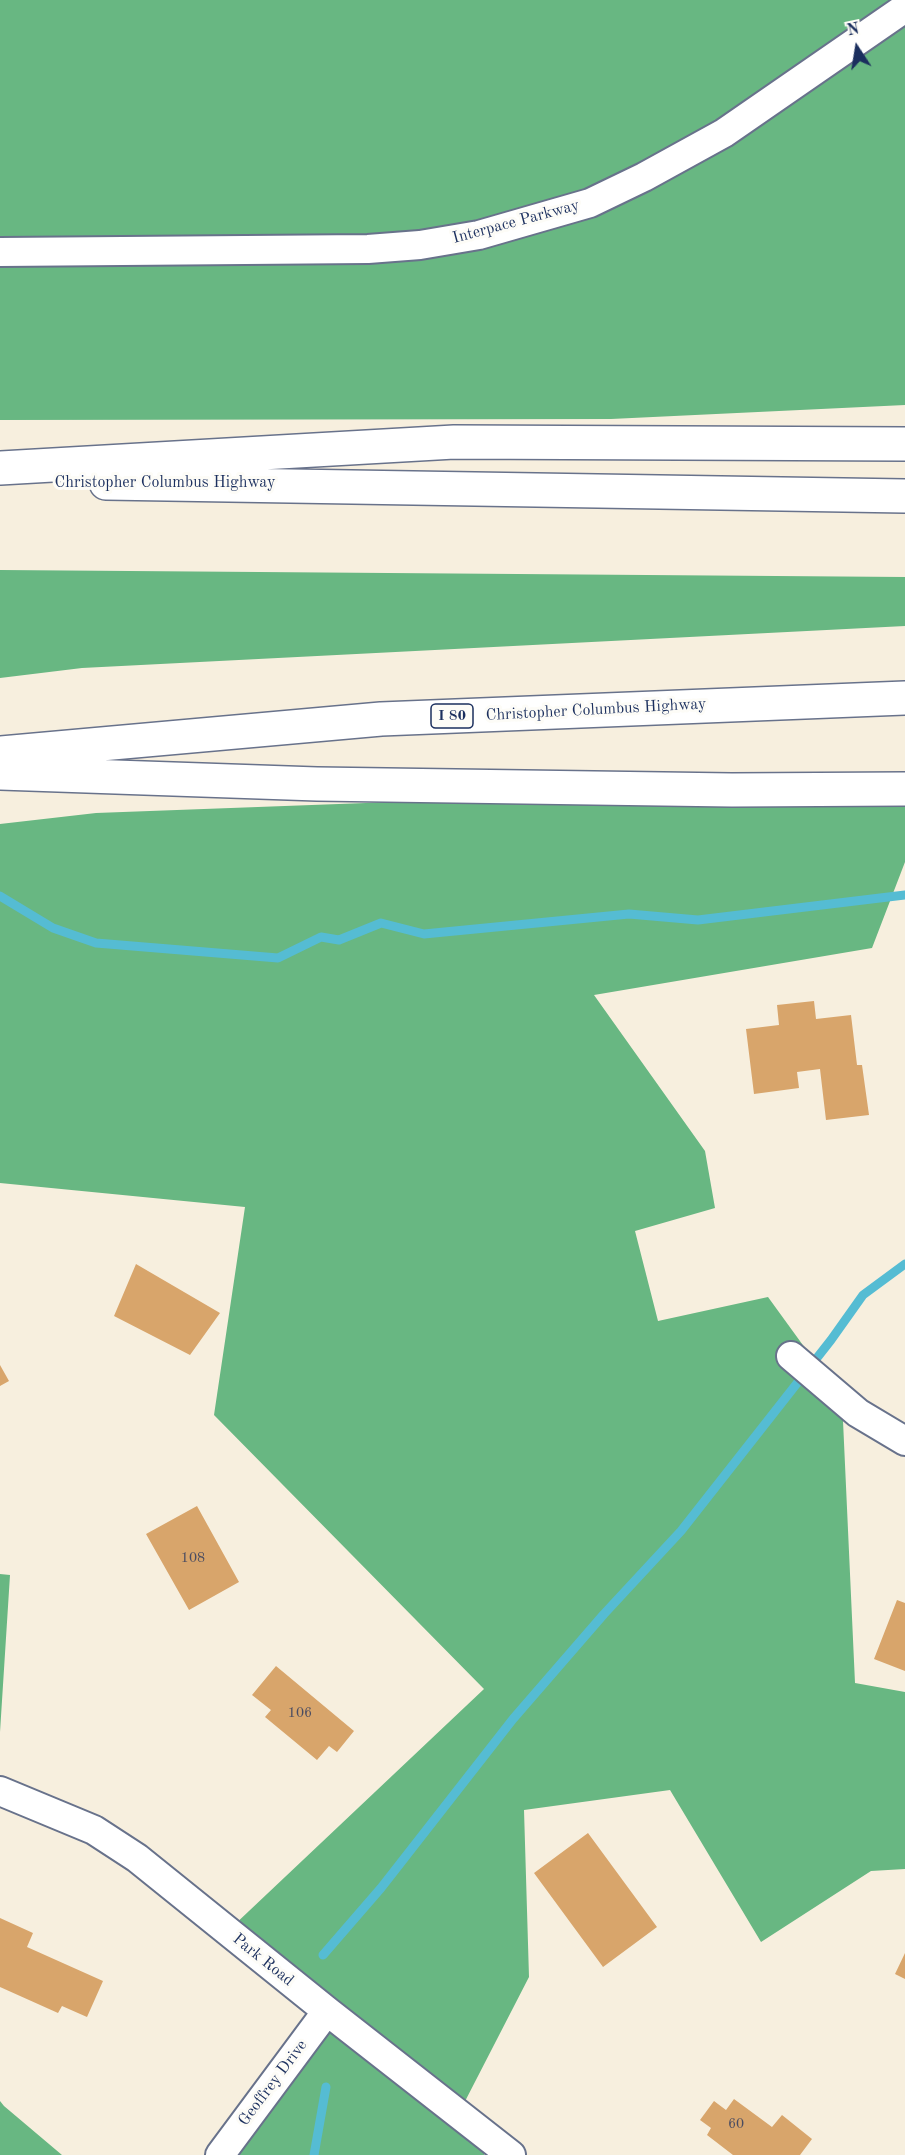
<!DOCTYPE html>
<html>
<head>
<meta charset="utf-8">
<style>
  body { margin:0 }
  #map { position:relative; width:905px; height:2155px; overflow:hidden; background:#f7efde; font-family:"Old Standard TT",serif }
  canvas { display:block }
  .north { position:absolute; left:827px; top:18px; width:60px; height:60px; -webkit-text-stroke:4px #fdfcf7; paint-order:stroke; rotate:348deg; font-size:16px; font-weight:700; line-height:24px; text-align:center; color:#1b2f5e }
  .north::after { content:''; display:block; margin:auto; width:21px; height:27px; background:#1b2f5e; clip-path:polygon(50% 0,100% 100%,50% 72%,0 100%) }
</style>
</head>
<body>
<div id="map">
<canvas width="905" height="2155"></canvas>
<div class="north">N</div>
</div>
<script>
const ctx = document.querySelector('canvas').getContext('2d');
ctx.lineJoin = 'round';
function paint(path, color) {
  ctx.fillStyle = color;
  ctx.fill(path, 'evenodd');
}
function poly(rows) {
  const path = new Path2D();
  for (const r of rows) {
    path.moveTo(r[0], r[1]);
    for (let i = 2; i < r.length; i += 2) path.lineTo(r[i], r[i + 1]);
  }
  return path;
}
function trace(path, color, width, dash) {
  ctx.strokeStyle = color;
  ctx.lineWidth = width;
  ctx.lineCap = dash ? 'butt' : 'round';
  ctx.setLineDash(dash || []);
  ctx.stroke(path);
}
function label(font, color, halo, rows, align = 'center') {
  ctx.font = font + ' "Old Standard TT",serif';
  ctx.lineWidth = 6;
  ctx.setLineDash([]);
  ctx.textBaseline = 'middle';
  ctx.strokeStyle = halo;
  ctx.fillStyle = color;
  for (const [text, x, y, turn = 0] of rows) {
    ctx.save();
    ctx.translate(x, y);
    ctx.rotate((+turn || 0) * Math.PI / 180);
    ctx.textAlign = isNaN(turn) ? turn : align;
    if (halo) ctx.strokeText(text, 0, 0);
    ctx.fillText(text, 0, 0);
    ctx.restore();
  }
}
paint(poly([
  [0,0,905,0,905,405,611,419,0,420],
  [0,570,905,577,905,626,82,668,0,678],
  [905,783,905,862,872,948,594,995,705,1151,715,1208,635,1231,658,1321,768,1297,842,1399,855,1683,905,1692,905,1869,871,1871,761,1942,670,1790,524,1810,529,1977,460,2111,497,2136,484,2155,221,2155,333,2016,231,1928,484,1689,214,1415,245,1207,0,1183,0,824,96,813],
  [0,1574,10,1575,0,1732],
  [0,2101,4,2106,62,2155,0,2155]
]), '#68b782');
trace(poly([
  [0,896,53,928,96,943,278,958,321,937,339,940,381,923,424,934,629,914,698,920,905,895],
  [323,1955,381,1888,513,1719,604,1614,681,1531,831,1340,863,1295,905,1264],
  [314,2155,326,2087]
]), '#55bcd3', 9);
paint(poly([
  [814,1001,816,1019,851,1015,857,1065,862,1065,869,1115,826,1120,820,1069,797,1072,799,1088,754,1094,746,1029,779,1025,777,1005],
  [136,1264,220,1313,190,1355,114,1316],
  [0,1365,9,1381,0,1386],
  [197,1506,239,1582,189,1610,146,1534],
  [897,1600,905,1603,905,1671,874,1659],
  [276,1666,354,1731,337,1752,329,1746,317,1760,265,1717,271,1710,252,1695],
  [588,1833,657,1927,603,1967,534,1873],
  [0,1918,33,1933,27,1947,103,1981,87,2017,62,2006,58,2013,0,1987],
  [905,1953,905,1979,895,1974],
  [734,2099,772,2127,782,2115,812,2139,800,2155,733,2155,707,2135,711,2128,700,2120,714,2101,726,2110]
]), '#d8a56b');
const street = poly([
  [0,252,368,249,420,245,479,235,590,203,644,177,724,133,905,8],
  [791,1356,858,1413,905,1441],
  [0,1791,94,1830,137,1858,327,2011,511,2155],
  [220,2155,327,2011]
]);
const highway = poly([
  [0,468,454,442,905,444],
  [106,483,905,496],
  [0,753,381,719,905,698],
  [0,773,317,784,732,790,905,789]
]);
trace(street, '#68728b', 32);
trace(highway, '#68728b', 36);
trace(street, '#fff', 28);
trace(highway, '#fff', 33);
label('14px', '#4a4c61', null, [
  ["108",193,1558],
  ["106",300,1713],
  ["60",736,2124]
]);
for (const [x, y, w] of [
  [452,716,42]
]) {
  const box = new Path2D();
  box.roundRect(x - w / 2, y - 12, w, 24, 4.5);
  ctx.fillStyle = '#fdfcf7';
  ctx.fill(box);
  trace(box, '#1b2f5e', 1.5);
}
label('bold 15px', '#1b2f5e', null, [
  ["I 80",452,716]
]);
label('16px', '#1b2f5e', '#fdfcf7', [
  ["Interpace Parkway",516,222,-15],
  ["Christopher Columbus Highway",165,483],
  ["Christopher Columbus Highway",596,710,-3],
  ["Park Road",263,1960,39],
  ["Geoffrey Drive",273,2083,-53]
]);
</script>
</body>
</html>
